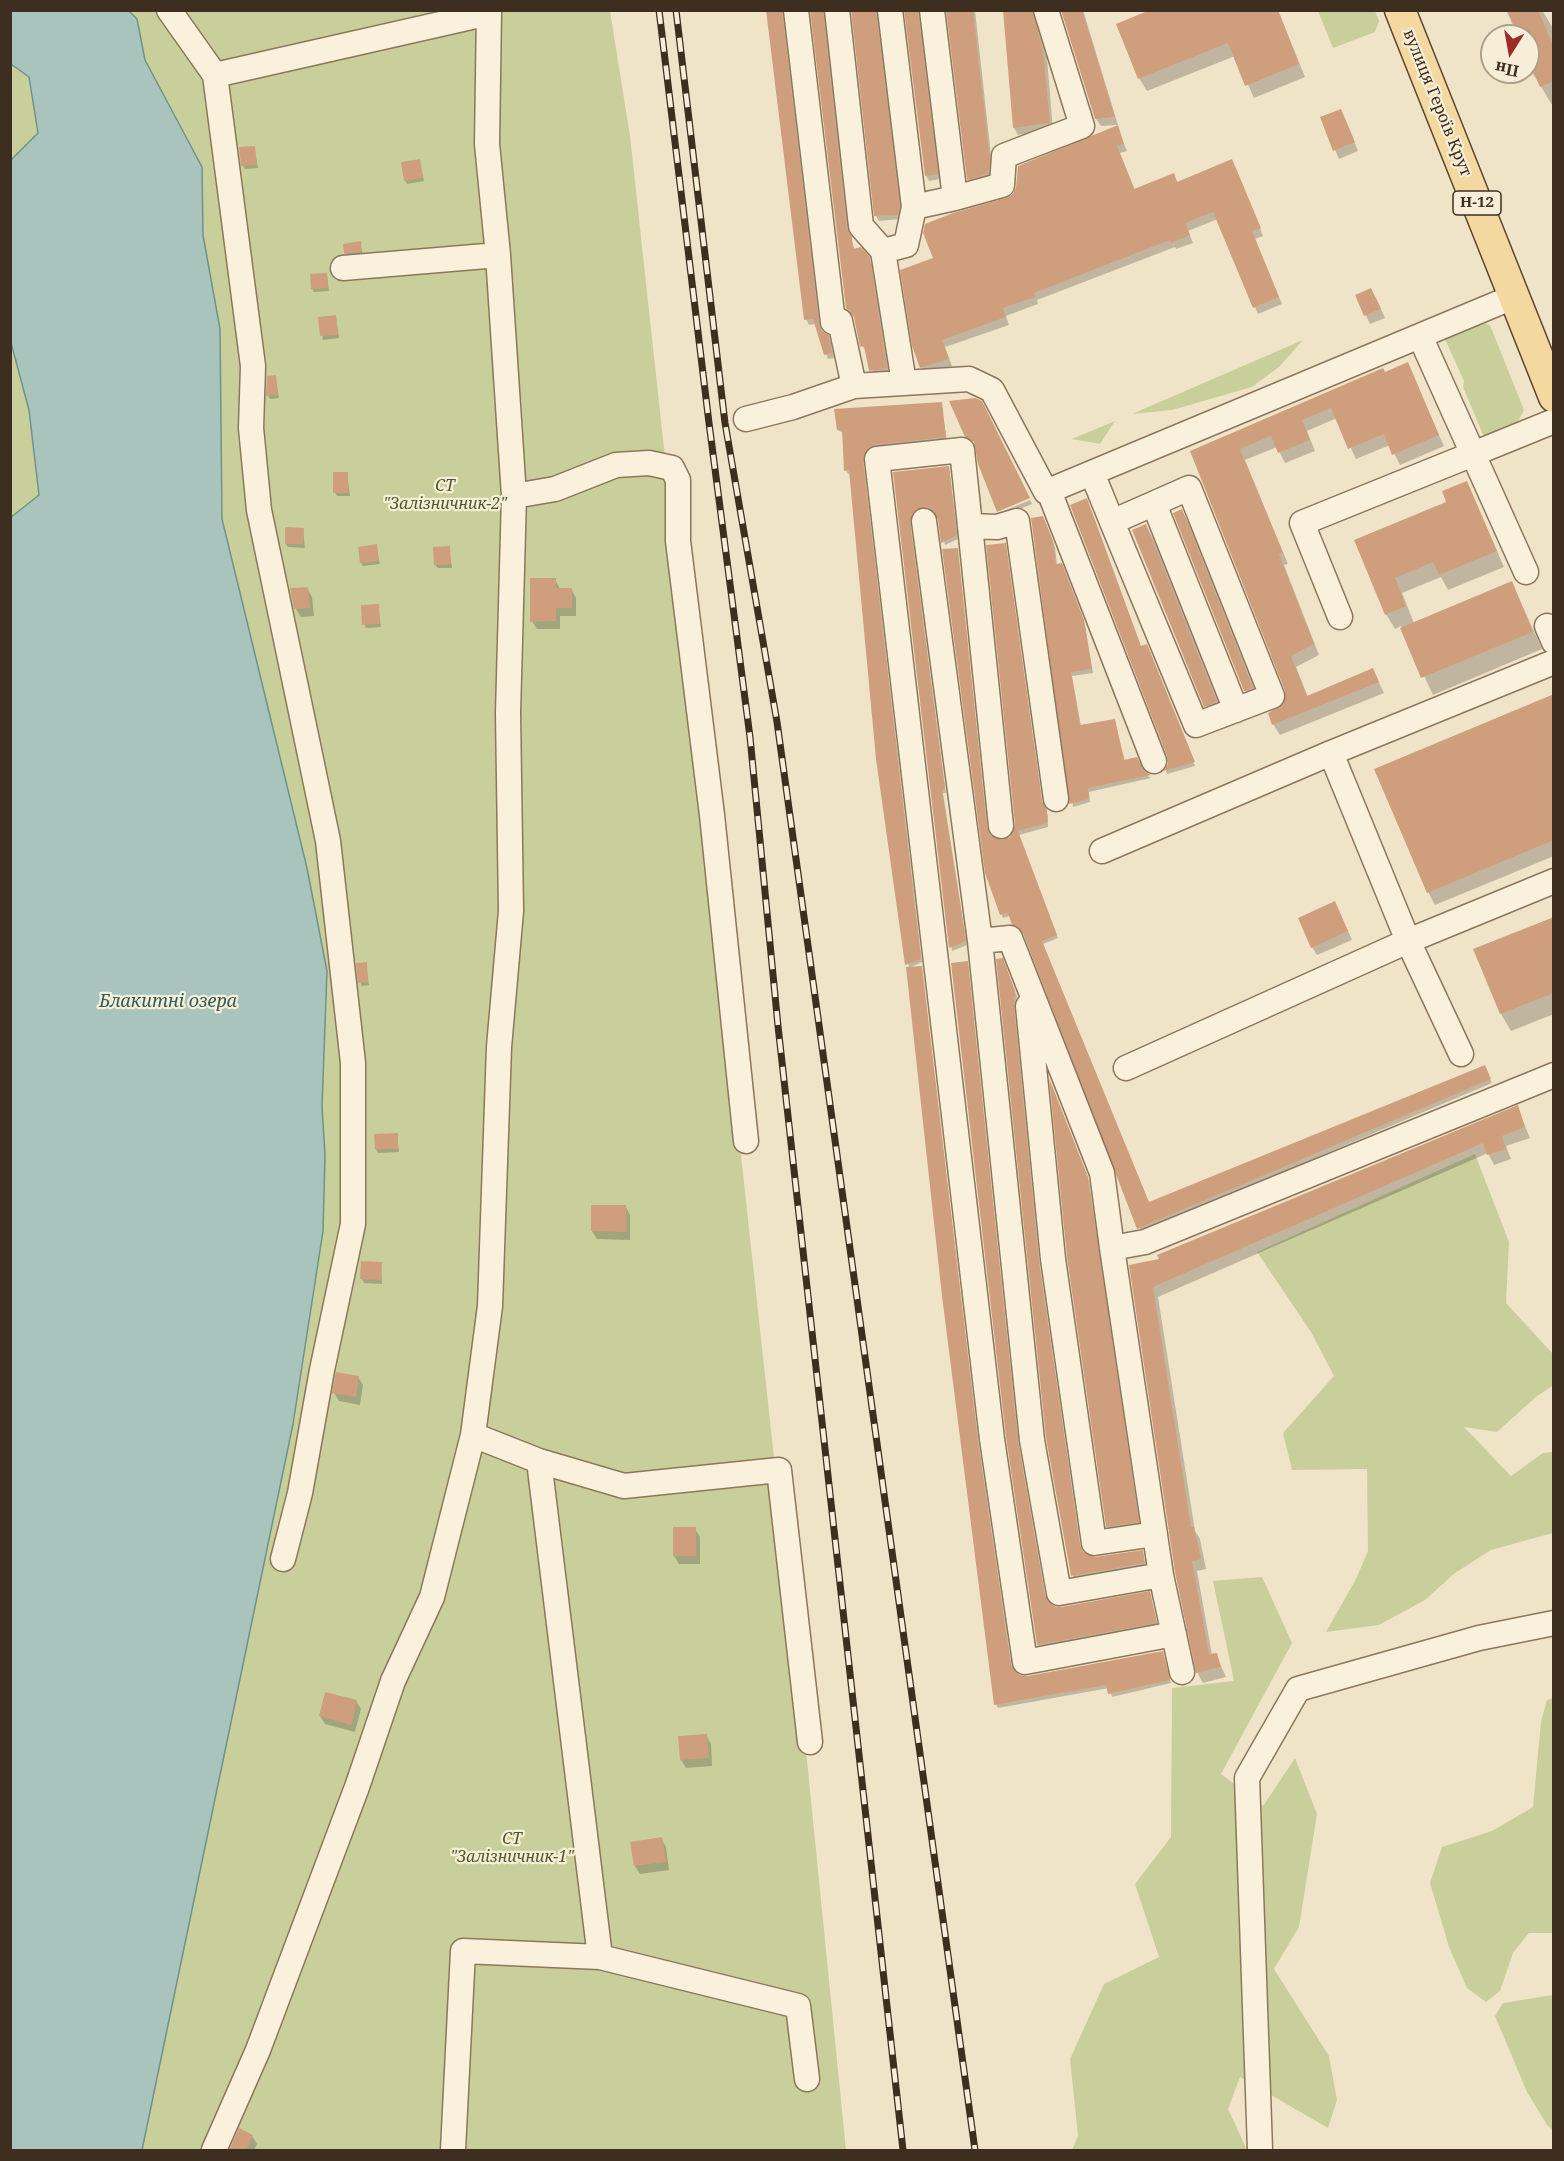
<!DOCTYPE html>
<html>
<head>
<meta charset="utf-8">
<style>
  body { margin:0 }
  #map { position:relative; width:1564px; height:2161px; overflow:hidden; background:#f0e4c8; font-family:"Noto Serif",serif }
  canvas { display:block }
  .frame { position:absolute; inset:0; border:12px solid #3d2e20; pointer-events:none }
  .north { position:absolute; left:1480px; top:24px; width:60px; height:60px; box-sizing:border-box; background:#f7eed8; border:2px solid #ada18e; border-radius:50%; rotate:191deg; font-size:16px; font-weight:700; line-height:24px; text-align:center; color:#3d2e20 }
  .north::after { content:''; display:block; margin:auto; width:21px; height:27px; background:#9e2a2b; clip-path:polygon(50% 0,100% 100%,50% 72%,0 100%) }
</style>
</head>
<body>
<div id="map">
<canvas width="1564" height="2161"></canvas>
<div class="frame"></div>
<div class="north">Пн</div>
</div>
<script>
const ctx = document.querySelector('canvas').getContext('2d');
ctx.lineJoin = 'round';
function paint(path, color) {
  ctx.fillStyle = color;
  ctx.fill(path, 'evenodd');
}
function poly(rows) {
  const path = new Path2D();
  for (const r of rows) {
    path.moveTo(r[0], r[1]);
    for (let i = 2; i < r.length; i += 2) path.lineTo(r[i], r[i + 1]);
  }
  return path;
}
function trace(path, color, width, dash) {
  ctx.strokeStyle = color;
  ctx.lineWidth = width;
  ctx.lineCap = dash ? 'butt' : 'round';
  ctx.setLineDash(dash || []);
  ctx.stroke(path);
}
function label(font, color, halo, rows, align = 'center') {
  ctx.font = font + ' "Noto Serif",serif';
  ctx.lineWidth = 4.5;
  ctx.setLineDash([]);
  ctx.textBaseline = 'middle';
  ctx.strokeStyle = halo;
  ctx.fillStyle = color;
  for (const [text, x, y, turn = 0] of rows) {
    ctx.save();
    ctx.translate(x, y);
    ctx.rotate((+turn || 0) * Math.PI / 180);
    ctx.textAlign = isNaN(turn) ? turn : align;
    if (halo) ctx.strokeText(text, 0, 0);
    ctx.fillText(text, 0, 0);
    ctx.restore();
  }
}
paint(poly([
  [129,11,610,11,630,136,808,1770,846,2150,142,2150,293,1424,323,1231,325,1155,322,1107,327,971,307,868,222,519,220,329,203,235,202,167,144,60,137,19],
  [1318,11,1375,11,1379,21,1375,32,1333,48],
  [11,64,29,77,38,133,11,160],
  [1475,320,1490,325,1524,410,1517,423,1484,437,1463,387,1464,381,1443,335],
  [10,339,29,410,39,495,11,518],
  [1303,340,1279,367,1252,387,1172,410,1132,414],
  [1115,421,1100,444,1072,439],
  [1475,1154,1509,1242,1506,1303,1553,1354,1554,1385,1537,1396,1497,1432,1464,1427,1511,1476,1543,1453,1553,1452,1553,1533,1491,1550,1455,1573,1425,1600,1379,1625,1326,1632,1356,1579,1368,1551,1367,1469,1292,1470,1283,1433,1334,1376,1311,1332,1257,1252],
  [1262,1577,1292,1643,1221,1774,1263,1806,1295,1758,1317,1814,1299,1927,1274,1969,1329,2056,1337,2100,1328,2128,1240,2077,1228,2109,1247,2150,1072,2150,1078,2136,1070,2059,1104,1984,1159,1957,1135,1884,1171,1837,1172,1688,1234,1681,1213,1581],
  [1553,1698,1553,1933,1529,1933,1513,1953,1500,1991,1486,2002,1467,1988,1449,1947,1430,1883,1442,1847,1492,1831,1533,1807,1541,1722,1547,1700],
  [1553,1995,1554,1995,1553,2130,1547,2125,1527,2092,1495,2016,1503,2003]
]), '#c9cf9b');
const water = poly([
  [11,10,129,11,137,19,145,60,202,167,203,235,220,329,222,519,307,868,327,971,322,1107,325,1155,323,1231,293,1424,142,2150,11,2150,10,518,39,495,29,410,10,339,11,160,38,133,29,77,11,64,11,10]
]);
paint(water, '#a9c4bc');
trace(water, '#6f938a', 1.5);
paint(poly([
  [768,10,787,10,784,18,821,330,831,342,834,358,828,359,816,324,809,325,806,319],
  [812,10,828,10,825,18,849,234,855,250,868,258,872,264,889,373,874,375,867,351,862,346,856,319,847,308],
  [853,10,879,10,902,213,900,219,879,221,876,216],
  [906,10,923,10,920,18,940,179,929,181,926,176],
  [948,10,975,10,992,165,991,179,971,184,969,179],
  [1004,10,1039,10,1035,16,1047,58,1053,130,1018,135,1014,128],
  [1063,10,1083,10,1118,125,1101,126,1096,119],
  [1154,10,1278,10,1305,77,1254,98,1235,56,1147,91,1139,78],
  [1506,10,1542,10,1554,30,1554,108,1530,69,1528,36,1518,36],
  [1321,118,1345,119,1358,151,1339,159],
  [1117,127,1127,151,1120,153,1135,190,1173,175,1178,183,1236,168,1263,236,1255,239,1282,304,1258,314,1218,219,1188,231,1193,243,1176,249,1175,247,1037,300,1038,304,1006,316,1009,325,945,347,952,366,926,374,922,367,935,259,1007,200],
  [254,147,258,168,245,169,243,166],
  [419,161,424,181,407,184,405,180],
  [360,243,363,255,348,257,346,253],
  [327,275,329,291,314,292,312,288],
  [1357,296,1376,298,1385,318,1370,324],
  [336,317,339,338,323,340,320,318],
  [1407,364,1444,446,1400,465,1390,445,1356,459,1337,418,1307,431,1315,451,1285,463,1277,447,1245,460,1288,564,1284,565,1319,655,1296,667,1308,697,1373,670,1384,693,1280,735,1273,724,1285,705,1287,691,1192,452],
  [275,377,279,398,270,399,268,395],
  [941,403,947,441,870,451,864,465,922,962,909,968,851,473,848,474,846,470,843,433,838,430],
  [949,467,958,539,945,545,940,520,932,511,917,513,911,527,946,793,943,793,967,945,952,951,894,473],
  [347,473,350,496,337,496,335,493],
  [1467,483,1504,567,1448,590,1441,577,1402,593,1414,623,1512,583,1542,649,1433,695,1401,626,1395,629,1386,614,1356,541,1448,503],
  [1030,500,1032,504,1001,517,999,513],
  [1182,511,1192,529,1262,706,1255,708,1245,691,1175,514],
  [1045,521,1055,547,1057,565,1063,568,1085,625,1093,673,1072,676,1081,726,1114,720,1125,761,1151,778,1089,792,1090,802,1073,807],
  [1146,526,1156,543,1226,719,1215,723,1205,706],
  [303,529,305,548,288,547,286,544],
  [1005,545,1043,806,1048,815,1048,827,1019,835,1058,938,1043,944,1148,1204,1486,1070,1492,1083,1141,1232,1026,936,1016,928,1010,916,1003,918,987,873,957,549,988,833,990,836,1002,842,1011,838,1017,825],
  [376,546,380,564,363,566,361,563],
  [449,547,452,568,438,568,435,565],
  [555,579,560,589,571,589,576,598,576,616,560,616,560,629,537,629,532,621],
  [307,588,312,597,314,616,301,617,296,609],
  [378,606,381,627,366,628,364,624],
  [1141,647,1148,649,1195,766,1167,774,1166,771,1169,764,1169,755],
  [1554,702,1554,856,1435,905,1428,892],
  [1339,911,1352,940,1317,955,1312,947],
  [1554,919,1554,1014,1511,1031,1501,1014],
  [967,963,1019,1446,1046,1599,1053,1608,1062,1609,1149,1593,1158,1626,1040,1648,1038,1645,1008,1437],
  [1004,963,1017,996,1015,1012,1040,1266,1081,1550,1083,1554,1095,1559,1142,1552,1146,1567,1074,1580,1048,1438],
  [366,964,369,985,362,986,360,982],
  [921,967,979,1446,1012,1668,1019,1677,1028,1678,1164,1656,1171,1683,1112,1697,1109,1688,998,1708,996,1704],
  [1052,1085,1089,1182,1140,1525,1110,1530,1107,1526],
  [1517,1107,1530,1138,1506,1146,1511,1159,1494,1165,1488,1153,1158,1297,1195,1531,1200,1539,1206,1569,1197,1571,1212,1655,1216,1655,1226,1677,1203,1683,1197,1672,1131,1266,1161,1260],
  [397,1135,399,1152,378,1153,376,1149],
  [592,1206,626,1207,630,1215,630,1240,597,1239,592,1231],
  [381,1264,382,1284,364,1283,362,1279],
  [358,1377,363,1385,360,1405,339,1401,334,1393],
  [695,1529,700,1537,700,1564,679,1564,674,1556],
  [356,1701,361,1709,355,1732,325,1724,320,1716],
  [706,1735,711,1744,712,1766,686,1768,681,1760],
  [661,1839,666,1847,669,1870,640,1874,635,1866],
  [252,2136,257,2144,254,2150,231,2150]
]), '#0003');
paint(poly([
  [766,10,782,10,819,324,822,331,829,335,832,353,824,355,813,319,804,320],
  [810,10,823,10,847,228,852,237,853,249,861,247,870,257,887,368,877,370,869,371,864,346,860,347,854,317,846,308],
  [851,10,876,10,900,206,898,215,874,216],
  [904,10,918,10,938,174,925,176],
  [946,10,973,10,990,159,988,174,967,180],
  [1003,10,1032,10,1043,50,1050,123,1013,128],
  [1061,10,1082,10,1115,117,1095,119],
  [1150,10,1278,10,1299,64,1245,86,1228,43,1138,79,1116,24],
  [1507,10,1538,10,1554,47,1554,81,1540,87,1532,68,1528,70,1528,36,1518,36],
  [1341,109,1355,142,1333,151,1320,117],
  [1118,125,1124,144,1117,146,1134,189,1174,173,1177,182,1232,159,1261,228,1252,231,1279,297,1253,308,1213,212,1185,223,1190,235,1171,243,1170,240,1034,293,1035,297,1003,308,1006,317,942,340,949,359,920,368,912,346,900,270,933,258,923,233,925,224,953,213,1006,198,1013,194,1016,187,1018,166],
  [255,146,257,165,241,166,239,147],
  [420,159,423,178,404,181,401,162],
  [361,241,362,252,344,254,343,244],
  [327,273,328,288,311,289,310,274],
  [1371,288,1381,309,1364,316,1355,295],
  [336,315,338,335,320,336,318,317],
  [1408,362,1439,435,1392,455,1384,434,1348,449,1331,408,1302,420,1310,440,1278,453,1271,436,1240,449,1283,553,1279,554,1314,644,1291,656,1307,696,1373,668,1379,682,1272,725,1268,713,1283,704,1285,691,1190,451,1383,368,1385,372],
  [276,375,278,395,266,396,267,376],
  [975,398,982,401,1030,498,997,512,978,464,974,442,965,437,949,401],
  [942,402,946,437,875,445,868,448,863,460,921,959,905,965,876,759,849,470,844,471,842,430,837,430,834,409],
  [949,466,957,535,941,543,938,519,929,508,916,509,910,522,945,789,942,790,966,941,949,948,893,472],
  [333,472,348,472,348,493,333,493],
  [1467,481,1497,551,1439,575,1433,562,1395,578,1406,606,1385,615,1354,540,1446,502,1442,491],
  [1087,498,1141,646,1147,644,1195,762,1164,771,1168,764,1167,756,1070,505],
  [1182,509,1253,688,1244,691,1173,513],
  [1043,516,1053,541,1056,564,1062,563,1084,620,1092,669,1071,672,1080,725,1115,719,1124,760,1137,757,1145,772,1151,775,1088,788,1089,799,1069,804,1031,518],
  [1146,524,1217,702,1204,707,1132,530],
  [285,527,304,528,303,544,285,544],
  [1006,543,1042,801,1047,810,1047,823,1018,831,1057,935,1042,941,1149,1202,1485,1065,1491,1079,1137,1229,1023,933,1012,925,1008,913,1000,915,985,873,942,549,958,548,987,827,990,835,1002,840,1010,837,1015,825,986,545],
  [377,544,379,561,360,563,358,547],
  [450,546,451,564,434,565,433,547],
  [530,578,556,578,556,588,572,588,572,608,556,608,556,621,530,622],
  [1512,581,1533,632,1421,678,1400,628],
  [308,587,310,608,294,609,290,588],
  [379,604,380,624,362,625,361,605],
  [1554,694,1554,840,1427,893,1374,769],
  [1335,901,1348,931,1311,948,1298,918],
  [1554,917,1554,993,1500,1014,1473,949],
  [1003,958,1015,991,1014,1007,1039,1261,1080,1545,1083,1552,1095,1557,1143,1550,1145,1563,1071,1576,1046,1438,996,959],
  [968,961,1018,1441,1045,1595,1054,1606,1061,1607,1150,1591,1157,1623,1037,1645,1006,1437,951,963],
  [367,962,368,982,358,983,356,963],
  [922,966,978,1441,1011,1665,1020,1675,1028,1676,1163,1651,1170,1680,1108,1694,1106,1685,994,1705,942,1296,906,967],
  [1049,1078,1088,1177,1139,1522,1106,1527,1067,1257],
  [1518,1105,1525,1127,1502,1136,1506,1149,1487,1155,1483,1143,1153,1287,1191,1527,1194,1527,1201,1559,1192,1561,1209,1654,1217,1653,1221,1667,1196,1673,1175,1572,1129,1265,1159,1259,1157,1255],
  [398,1133,398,1149,375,1149,374,1134],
  [591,1205,626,1205,626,1232,591,1231],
  [361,1261,382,1262,381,1280,360,1279],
  [336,1372,359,1376,356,1397,332,1393],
  [673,1527,696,1527,696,1556,673,1556],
  [325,1692,357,1700,351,1725,319,1716],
  [707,1734,709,1758,680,1760,678,1736],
  [662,1837,666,1862,634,1866,630,1842],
  [239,2128,253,2135,246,2151,229,2151]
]), '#cf9f7d');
const minor = poly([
  [169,10,215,75,489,13],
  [796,10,833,322,840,321,854,386],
  [837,10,861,226,883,251],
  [890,10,914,207],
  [215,75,253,366,251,428,259,510,328,841,353,1063,353,1224,322,1370,300,1493,283,1559],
  [955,198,1002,185,1004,156,1082,126,1046,10],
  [343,268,498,255],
  [1420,336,1473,454,1554,421],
  [904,383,883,251,906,245,914,207,955,198,932,10],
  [746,419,793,407,854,386,969,379,992,390,1046,492,1513,297],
  [1092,473,1112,522,1196,725,1272,696,1189,488,1112,522],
  [1049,491,1154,761],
  [514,496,555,489,616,465,649,463,672,468,678,480,678,541,712,815,746,1141],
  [1154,504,1236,710],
  [924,521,980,941],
  [970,526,1001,826],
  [1340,617,1302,523,1473,454,1526,572],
  [1547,626,1554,642],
  [1331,753,1554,662],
  [1056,799,1017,521,997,527,970,526,962,450,877,459,992,1439,1025,1662,1174,1634],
  [1102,851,1331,753,1408,941,1461,1054],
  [1028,1006,1053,1259,1094,1543,1155,1534],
  [1126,1068,1408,941,1554,881],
  [1112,1248,1161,1575,1182,1672],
  [473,1435,539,1461,624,1486,779,1470,810,1742],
  [1161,1575,1059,1593,1032,1440,980,941,1010,938,1102,1173,1112,1248,1145,1242,1554,1075],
  [600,1957,798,2006,807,2079],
  [214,2150,258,2050,357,1787,393,1681,432,1597,473,1435,490,1306,499,1047,511,911,508,713,514,496,498,255,487,144,489,10],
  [453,2150,463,1951,600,1957,539,1461],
  [1260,2150,1247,1778,1298,1689,1479,1638,1554,1623]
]);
const major = poly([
  [1400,10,1554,397]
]);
trace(minor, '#8d765c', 27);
trace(major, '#5b4430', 33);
trace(minor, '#faf1dc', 24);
trace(major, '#f3d9a0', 30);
const rail = poly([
  [659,10,709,423,750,737,778,1026,903,2150],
  [676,10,725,423,777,722,975,2150]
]);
trace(rail, '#3d2e20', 7);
trace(rail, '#f7eed8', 4.5, [14]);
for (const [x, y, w] of [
  [1477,203,48]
]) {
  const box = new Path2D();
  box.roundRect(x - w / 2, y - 12, w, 24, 4.5);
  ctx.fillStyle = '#f7eed8';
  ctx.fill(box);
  trace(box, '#3d2e20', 1.5);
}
label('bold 15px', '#3d2e20', null, [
  ["Н-12",1477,203]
]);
label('16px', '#3d2e20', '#f7eed8', [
  ["вулиця Героїв Крут",1437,103,68]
]);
label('italic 16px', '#4d5a26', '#f7eed8', [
  ["СТ",445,486],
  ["\"Залізничник-2\"",445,504],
  ["СТ",512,1839],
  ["\"Залізничник-1\"",512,1857]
]);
label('italic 18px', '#2f5d5a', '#f7eed8', [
  ["Блакитні озера",168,1002]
]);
</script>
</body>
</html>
